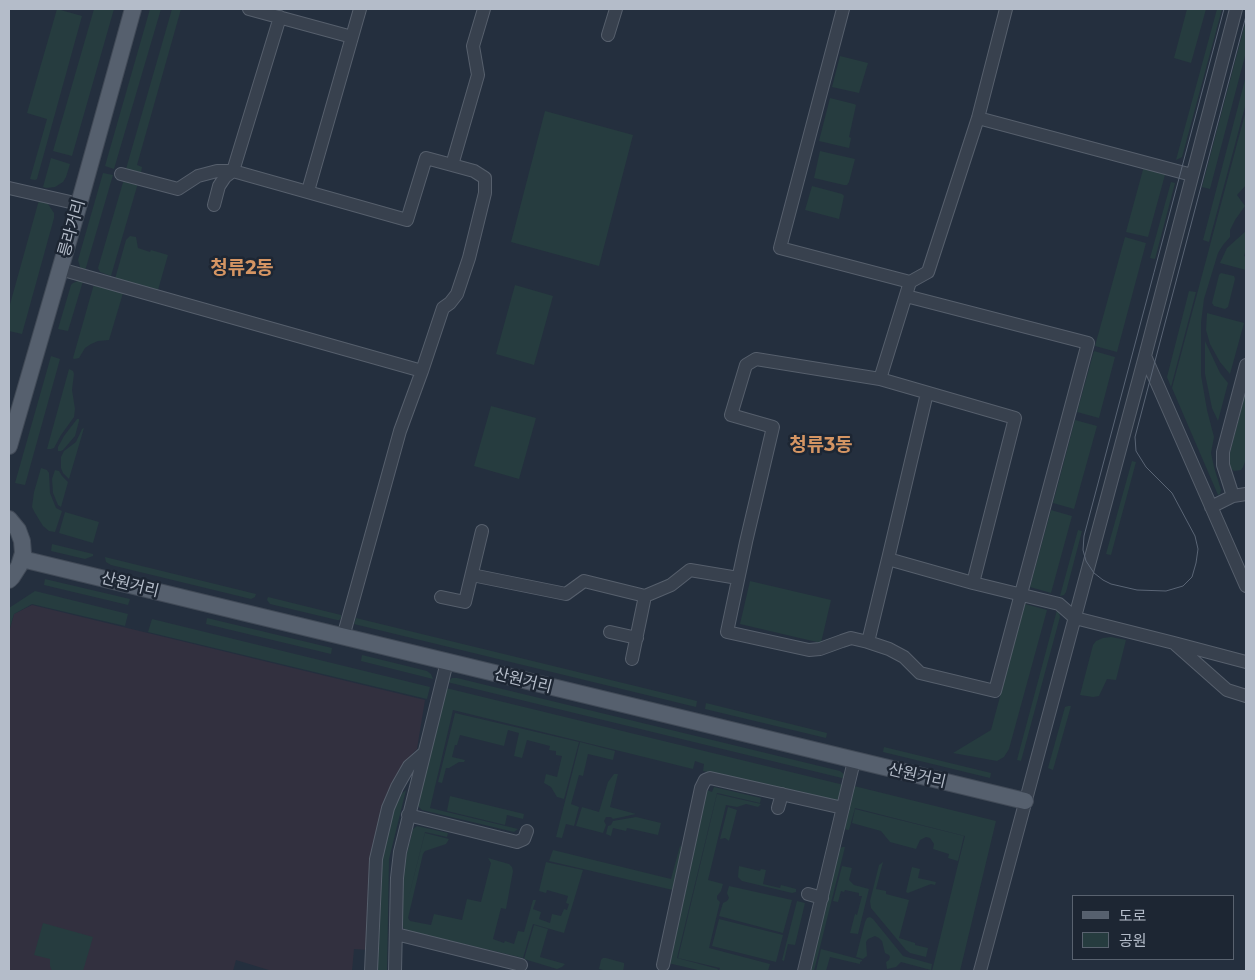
<!DOCTYPE html>
<html>
<head>
<meta charset="utf-8">
<style>
  body { margin:0 }
  #map { position:relative; width:1255px; height:980px; overflow:hidden; background:#242f3e; font-family:Montserrat,"Noto Sans KR",sans-serif }
  canvas { display:block }
  .frame { position:absolute; inset:0; border:10px solid #b4bcc9; pointer-events:none }
  .legend { position:absolute; left:1072px; top:895px; width:162px; height:65px; box-sizing:border-box; background:#1d2633; border:1px solid #59626f; margin:0; padding:6px 9px; list-style:none; font-size:15px; color:#b4bcc9 }
  .legend li { display:flex; align-items:center; gap:10px; height:25px }
  .legend b { width:25px; border:1px solid #59626f }
</style>
</head>
<body>
<div id="map">
<canvas width="1255" height="980"></canvas>
<div class="frame"></div>
<ul class="legend">
<li><b style="height:6px;background:#56606e"></b>도로</li>
<li><b style="height:14px;background:#263c3f"></b>공원</li>
</ul>
</div>
<script>
const ctx = document.querySelector('canvas').getContext('2d');
ctx.lineJoin = 'round';
function paint(path, color) {
  ctx.fillStyle = color;
  ctx.fill(path, 'evenodd');
}
function poly(rows) {
  const path = new Path2D();
  for (const r of rows) {
    path.moveTo(r[0], r[1]);
    for (let i = 2; i < r.length; i += 2) path.lineTo(r[i], r[i + 1]);
  }
  return path;
}
function trace(path, color, width, dash) {
  ctx.strokeStyle = color;
  ctx.lineWidth = width;
  ctx.lineCap = dash ? 'butt' : 'round';
  ctx.setLineDash(dash || []);
  ctx.stroke(path);
}
function label(font, color, halo, rows, align = 'center') {
  ctx.font = font + ' Montserrat,"Noto Sans KR",sans-serif';
  ctx.lineWidth = 5;
  ctx.setLineDash([]);
  ctx.textBaseline = 'middle';
  ctx.strokeStyle = halo;
  ctx.fillStyle = color;
  for (const [text, x, y, turn = 0] of rows) {
    ctx.save();
    ctx.translate(x, y);
    ctx.rotate((+turn || 0) * Math.PI / 180);
    ctx.textAlign = isNaN(turn) ? turn : align;
    if (halo) ctx.strokeText(text, 0, 0);
    ctx.fillText(text, 0, 0);
    ctx.restore();
  }
}
paint(poly([
  [32,605,425,700,417,749,402,765,386,795,372,863,369,950,354,949,352,971,272,971,236,960,233,971,9,971,9,632,14,614]
]), '#32303f');
paint(poly([
  [57,9,82,16,37,179,35,180,30,179,47,119,27,113],
  [94,9,114,9,72,156,53,151],
  [150,9,161,9,114,169,105,166],
  [172,9,181,9,137,165,142,167,141,173,126,169],
  [1187,9,1206,9,1191,63,1174,58],
  [1217,9,1222,9,1182,157,1176,160],
  [1246,20,1246,52,1210,189,1202,187],
  [840,56,868,63,859,93,832,87],
  [1246,76,1246,103,1209,242,1203,240],
  [830,98,854,104,856,105,849,137,851,138,849,148,819,141],
  [1246,110,1246,185,1237,195,1245,206,1235,220,1230,230,1230,237,1223,245,1218,253,1204,299,1201,323,1201,375,1207,410,1214,437,1211,453,1214,467,1221,490,1220,494,1218,495,1172,388],
  [545,111,633,135,599,266,511,242],
  [820,151,855,159,849,182,847,185,844,185,814,178],
  [51,158,70,164,66,177,63,182,55,187,46,188,43,187],
  [1144,166,1166,171,1148,237,1126,232],
  [103,173,113,175,85,271,82,269,80,267,78,260],
  [124,179,138,183,111,276,100,272,98,268],
  [1171,182,1175,183,1155,259,1150,258],
  [812,186,842,194,844,196,839,219,805,210],
  [39,200,48,204,54,213,54,218,22,334,9,331,9,308],
  [1246,231,1246,249,1244,256,1246,257,1246,270,1220,263,1227,248],
  [130,236,136,237,138,248,150,252,151,250,168,255,158,290,115,279,126,240],
  [1125,237,1146,243,1117,352,1095,346],
  [1221,273,1234,276,1235,279,1228,307,1225,309,1214,306,1212,303,1219,275],
  [80,280,83,281,68,331,58,329,71,285,73,283],
  [94,284,123,293,109,340,98,341,91,344,85,348,79,358,74,359,73,358],
  [515,285,553,296,534,365,496,354],
  [1189,291,1196,292,1171,387,1167,377],
  [1207,313,1244,323,1230,374,1220,362,1210,344,1206,330],
  [1205,341,1220,373,1228,383,1218,421,1212,408,1205,374],
  [1094,351,1115,357,1099,418,1077,412],
  [51,356,60,359,25,485,15,483],
  [69,369,73,371,74,374,72,390,75,409,74,417,61,435,54,448,51,449,47,449],
  [1246,391,1246,459,1243,467,1241,470,1234,471,1229,467,1228,460],
  [491,406,536,418,519,479,474,466],
  [77,419,79,419,79,421,75,436,63,450,61,451,58,451,58,447,64,436],
  [1075,420,1097,426,1074,509,1053,503],
  [84,428,69,479,63,473,61,468,61,457,64,451,76,442,82,429],
  [1132,461,1136,462,1111,555,1106,554],
  [41,468,47,470,49,473,50,493,56,508,62,511,55,532,49,531,43,526,35,513,32,507,34,492],
  [55,470,59,471,62,476,68,482,61,507,58,505,53,493,52,479],
  [1051,510,1072,516,1051,593,1030,587],
  [65,512,99,522,93,543,59,533],
  [1078,530,1082,531,1066,592,1064,595,1060,596],
  [52,544,93,554,93,556,85,559,51,551],
  [105,557,256,594,255,597,251,599,111,565,106,562],
  [45,579,130,599,128,605,44,585],
  [750,581,831,600,821,643,740,624],
  [35,591,128,614,125,626,32,604,14,614,9,631,9,608],
  [268,597,341,615,341,618,339,620,337,620,270,604,267,600],
  [1025,604,1047,610,1009,749,1004,757,997,761,953,753,991,730],
  [1057,610,1059,612,1060,617,1021,761,1017,760],
  [207,618,332,648,331,654,206,624],
  [356,618,697,701,696,707,354,624],
  [152,619,430,687,427,699,148,632],
  [1111,637,1126,640,1116,680,1107,679,1099,696,1093,697,1080,695,1093,645,1096,641,1103,638],
  [362,655,427,671,431,674,433,679,361,661],
  [452,678,457,678,840,771,844,774,846,779,447,682],
  [446,688,844,785,839,804,703,771,704,764,695,761,693,769,453,710,430,808,518,829,514,832,422,810,418,806,418,804],
  [706,703,827,733,826,738,705,709],
  [1068,706,1071,706,1053,770,1048,768,1065,707],
  [455,713,579,742,564,799,557,797,551,787,544,783,546,774,557,777,562,756,556,755,556,751,549,750,550,746,527,740,522,758,514,756,519,733,508,730,504,746,460,735,457,745,455,745,452,757,465,760,464,762,459,762,449,768,446,768,442,783,438,782],
  [580,742,615,751,613,760,588,754,583,776,579,775,571,804,579,807,574,826,566,824,562,838,556,837],
  [884,747,991,773,990,778,883,752],
  [614,774,618,774,610,807,636,814,613,819,611,817,606,817,604,821,606,825,603,833,576,826,582,807,599,812,608,782],
  [854,786,996,821,960,971,932,971,965,836,855,808,849,830,843,829],
  [714,787,761,798,760,803,717,793,677,958,718,969,717,971,702,971,668,963,689,877,693,848,707,790,712,792],
  [406,790,389,859,387,971,377,971,380,854,393,801],
  [717,794,761,804,758,807,746,804,737,807,726,805,708,880,723,884,721,891,717,896,717,899,720,902,709,948,770,964,768,971,719,971,720,968,678,958],
  [450,796,524,814,523,819,507,815,505,825,447,811],
  [728,807,737,810,729,841,725,838,720,839],
  [855,809,964,836,958,861,948,858,949,854,933,849,934,844,930,838,926,837,920,840,916,849,890,842,881,831,852,823],
  [636,817,661,823,658,835,627,828,626,831,613,828,611,836,606,834,608,826,611,825,613,821],
  [417,826,448,833,447,837,425,832,408,900,425,833,449,839,446,844,425,851,423,854,408,918,410,921,431,925,434,914,462,920,467,899,481,902,491,863,488,858,509,864,512,867,513,871,506,909,501,908,493,939,504,943,505,941,514,944,518,931,524,932,533,900,536,900,533,909,541,912,539,919,550,923,552,914,561,916,564,909,567,910,569,904,566,903,568,896,547,890,546,893,539,891,546,862,583,870,564,933,533,924,523,958,405,930,402,926,404,865,413,829],
  [680,846,684,848,677,891,549,861,553,850,671,879],
  [843,847,845,847,814,971,808,971,839,848],
  [883,862,876,889,886,891,886,894,909,900,899,938,915,943,915,945,928,948,926,957,910,953,906,950,871,908,870,901,879,865],
  [739,866,760,871,761,869,766,870,763,884,780,888,781,885,796,889,796,892,792,893,742,881,738,877],
  [842,866,852,868,849,880,854,885,869,889,858,934,850,933,855,914,857,915,862,896,859,896,859,893,845,890,844,892,841,891,838,902,833,901],
  [912,867,920,869,918,878,936,882,935,885,931,884,908,893,906,892],
  [729,886,792,900,783,933,719,916,723,903,727,901,729,898,727,893],
  [797,901,805,903,795,945,788,944,784,961,782,960],
  [870,917,873,919,903,956,932,964,931,970,901,962,896,967,887,969,886,962,889,960,890,957,889,955,885,953,882,941,879,938,875,936,868,939,866,942,867,956,863,959,856,957,865,922,867,918],
  [719,919,783,935,776,962,712,946],
  [43,923,93,937,83,971,52,971,50,966,50,959,34,955],
  [534,925,548,929,540,957,565,964,562,967,557,969,524,959],
  [821,949,862,960,862,961,860,962,860,964,830,957,826,971,821,970,821,971,816,971],
  [603,958,606,958,624,963,624,966,623,971,607,971,599,969,601,960]
]), '#263c3f');
const minor = poly([
  [249,9,352,37],
  [843,9,780,248,910,282,928,272,978,118,1006,9],
  [608,35,616,9],
  [978,118,1192,175],
  [121,174,178,189,198,176,217,171,233,171,407,220,426,158,452,165,478,75,473,46,484,9],
  [9,188,79,204],
  [308,191,360,9],
  [214,205,219,186,225,177,233,171,280,17],
  [60,269,422,371,400,431,343,637],
  [1145,356,1246,586],
  [422,371,443,308,450,303,457,294,469,258,485,193,485,178,474,171,452,165],
  [880,379,1015,418,973,583,1059,604,1075,618,1174,643,1246,662],
  [927,393,888,559,973,583],
  [1233,496,1223,465,1223,452,1246,365],
  [1211,507,1233,496,1246,494],
  [888,559,868,642,889,649,904,657,920,673,995,691,1088,343,906,296],
  [472,575,566,594,584,581,645,596],
  [441,597,465,602,482,531],
  [610,632,637,638],
  [868,642,851,638,842,641,820,649,809,650,727,632,746,542,773,427,731,415,746,365,756,359,880,379,910,282],
  [1175,644,1227,690,1246,696],
  [632,659,645,596,671,585,690,570,738,578],
  [778,808,782,794],
  [408,815,517,842,524,839,527,831],
  [808,894,822,898],
  [396,934,521,965],
  [663,965,701,788,705,780,710,778,843,808],
  [371,971,376,859,388,808,397,787,409,766,424,753],
  [395,971,397,878,400,852,447,662],
  [804,971,854,761],
  [980,971,1145,356,1236,9]
]);
const major = poly([
  [9,446,79,204,133,9],
  [9,519,18,530,22,541,23,553,19,566,12,577,9,580],
  [22,559,1025,801]
]);
trace(minor, '#565f6c', 14);
trace(major, '#414a57', 18);
trace(minor, '#38414e', 12);
trace(major, '#56606e', 16);
trace(poly([
  [1224,9,1084,536,1083,550,1086,561,1094,573,1103,580,1111,584,1137,590,1166,591,1183,586,1192,577,1196,563,1198,549,1195,536,1172,493,1146,467,1136,451,1135,437,1246,16]
]), '#5a6575', 1);
label('16px', '#b4bcc9', '#1d2633', [
  ["릉라거리",72,228,-74],
  ["산원거리",130,585,14],
  ["산원거리",523,681,14],
  ["산원거리",917,776,13]
]);
label('bold 19px', '#d59563', '#1d2633', [
  ["청류2동",242,268],
  ["청류3동",821,445]
]);
</script>
</body>
</html>
